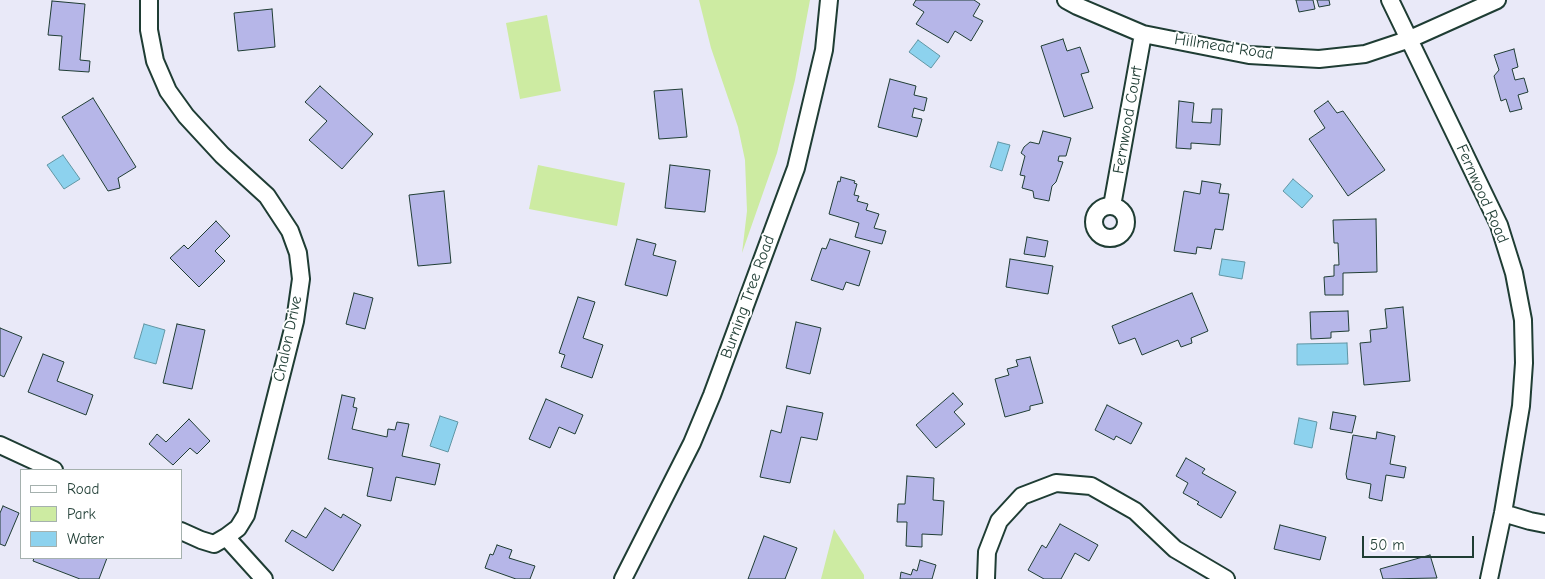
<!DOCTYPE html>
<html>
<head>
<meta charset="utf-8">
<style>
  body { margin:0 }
  #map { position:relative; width:1545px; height:579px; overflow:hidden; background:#e9e9f8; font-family:"Comic Neue",sans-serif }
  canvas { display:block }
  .legend { position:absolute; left:20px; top:469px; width:162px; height:90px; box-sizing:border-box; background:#fff; border:1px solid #a5b1ae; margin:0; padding:6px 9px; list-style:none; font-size:15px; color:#1f3d34 }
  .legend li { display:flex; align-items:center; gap:10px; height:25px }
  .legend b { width:25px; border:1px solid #a5b1ae }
  .scale { position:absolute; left:1362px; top:536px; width:112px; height:22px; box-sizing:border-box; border:2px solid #1f3d34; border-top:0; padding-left:6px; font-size:15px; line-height:18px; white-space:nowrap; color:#1f3d34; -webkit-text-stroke:4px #fff; paint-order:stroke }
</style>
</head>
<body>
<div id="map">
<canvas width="1545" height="579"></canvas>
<ul class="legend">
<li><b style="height:6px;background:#fff"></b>Road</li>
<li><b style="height:14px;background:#cdeba2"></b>Park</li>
<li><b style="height:14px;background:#8dd2ee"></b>Water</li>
</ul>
<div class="scale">50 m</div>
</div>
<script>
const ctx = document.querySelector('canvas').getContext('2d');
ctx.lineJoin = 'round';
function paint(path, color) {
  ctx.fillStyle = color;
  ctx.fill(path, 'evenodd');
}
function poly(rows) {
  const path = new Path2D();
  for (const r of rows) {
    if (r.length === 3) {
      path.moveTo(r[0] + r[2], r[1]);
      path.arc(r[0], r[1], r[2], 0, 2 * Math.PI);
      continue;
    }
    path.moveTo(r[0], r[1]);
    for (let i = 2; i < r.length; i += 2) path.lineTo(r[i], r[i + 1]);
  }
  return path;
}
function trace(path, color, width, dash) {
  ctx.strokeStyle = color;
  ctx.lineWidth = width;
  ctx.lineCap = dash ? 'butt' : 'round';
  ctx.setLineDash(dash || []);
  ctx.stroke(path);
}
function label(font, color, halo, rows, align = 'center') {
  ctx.font = font + ' "Comic Neue",sans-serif';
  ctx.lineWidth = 4;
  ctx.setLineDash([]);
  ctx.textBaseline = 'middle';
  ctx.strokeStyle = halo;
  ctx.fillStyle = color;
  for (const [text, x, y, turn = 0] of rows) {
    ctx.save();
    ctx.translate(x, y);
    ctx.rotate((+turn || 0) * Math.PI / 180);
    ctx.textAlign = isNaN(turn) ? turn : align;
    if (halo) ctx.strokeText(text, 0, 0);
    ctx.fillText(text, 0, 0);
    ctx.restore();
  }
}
paint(poly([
  [699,0,810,0,795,80,777,153,742,253,747,211,745,160,738,127,711,48],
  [547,15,561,91,520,99,506,23],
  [538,165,625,183,617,226,529,209],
  [834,529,864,575,864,579,821,579]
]), '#cdeba2');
const water = poly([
  [918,40,940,56,931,68,909,52,918,40],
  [998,142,1010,145,1002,171,990,167,998,142],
  [63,155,80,179,64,189,47,165,63,155],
  [1293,179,1313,196,1302,208,1283,191,1293,179],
  [1222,259,1245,262,1242,279,1219,275,1222,259],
  [144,324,165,330,156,364,134,358,144,324],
  [1347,343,1348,364,1297,365,1297,344,1347,343],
  [440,416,458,422,448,452,430,446,440,416],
  [1299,418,1317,422,1312,448,1294,444,1299,418]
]);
paint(water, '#8dd2ee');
trace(water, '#6196a4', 1);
const building = poly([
  [916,0,974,0,980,4,973,16,983,21,971,41,955,31,948,43,916,24,924,12,913,5,916,0],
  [1296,0,1313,0,1315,9,1299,12,1296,0],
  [1317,0,1329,0,1330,5,1319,7,1317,0],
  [52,1,85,4,80,60,90,61,89,72,59,70,62,36,48,35,52,1],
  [272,9,275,47,238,51,234,13,272,9],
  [1063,39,1067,51,1080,47,1089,72,1081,74,1093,108,1064,117,1041,46,1063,39],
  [1514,49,1518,67,1512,69,1515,80,1524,78,1528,92,1518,95,1522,109,1510,112,1506,99,1501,101,1494,76,1499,70,1494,55,1514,49],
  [890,79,916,86,914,95,927,98,924,111,914,108,912,117,922,119,917,137,878,127,890,79],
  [320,86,373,134,342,169,309,140,327,121,305,102,320,86],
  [682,89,687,137,659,139,654,91,682,89],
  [93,98,136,167,118,178,120,188,108,191,62,117,93,98],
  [1179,101,1194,103,1192,122,1211,123,1212,109,1222,109,1220,145,1191,143,1191,149,1176,148,1179,101],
  [1328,101,1337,113,1343,111,1385,170,1348,196,1309,139,1325,128,1314,111,1328,101],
  [1043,131,1071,138,1066,156,1059,156,1058,161,1063,162,1056,182,1052,186,1049,201,1034,198,1033,191,1022,188,1025,176,1020,175,1025,156,1021,153,1024,147,1030,142,1039,144,1043,131],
  [670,165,710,170,705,212,665,208,670,165],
  [841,177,855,181,854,183,857,184,854,195,859,196,857,201,868,204,866,210,879,214,874,228,886,231,882,244,855,237,859,223,829,214,838,181,840,182,841,177],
  [1202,181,1221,184,1219,193,1229,194,1223,230,1215,229,1211,249,1197,247,1196,254,1174,251,1184,191,1200,194,1202,181],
  [444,191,451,263,418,266,409,195,444,191],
  [1376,219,1377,272,1343,273,1343,295,1325,295,1324,277,1334,276,1334,265,1339,265,1338,243,1334,243,1333,220,1376,219],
  [216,221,230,236,215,251,225,261,199,287,170,258,184,245,188,249,216,221],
  [1027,237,1048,241,1045,257,1024,254,1027,237],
  [637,239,656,244,653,255,676,261,667,296,625,285,637,239],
  [830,239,870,251,859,286,846,282,843,290,811,280,822,248,826,249,830,239],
  [1010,259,1053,266,1048,294,1006,287,1010,259],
  [354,293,373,298,365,329,346,324,354,293],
  [1192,293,1208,331,1191,338,1192,343,1181,347,1178,340,1142,355,1135,338,1119,344,1112,326,1192,293],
  [578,297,595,302,583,338,603,345,592,378,561,367,565,355,559,353,578,297],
  [1403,307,1410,381,1364,385,1360,343,1371,342,1370,330,1387,328,1385,309,1403,307],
  [1348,311,1349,331,1331,332,1331,338,1311,339,1310,312,1348,311],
  [796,322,821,328,810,374,786,368,796,322],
  [177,324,205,330,192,389,163,383,177,324],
  [0,328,22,337,4,377,0,375,0,328],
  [43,354,64,362,57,381,93,395,86,415,28,392,43,354],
  [1030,357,1043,403,1030,406,1030,410,1005,417,995,379,1009,375,1007,369,1018,366,1016,360,1030,357],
  [953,393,963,404,954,412,965,424,936,448,916,425,953,393],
  [342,395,355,398,353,407,357,408,352,429,387,437,388,429,395,430,397,422,409,424,402,456,440,464,435,485,396,477,391,501,367,496,373,468,328,459,342,395],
  [546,399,583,415,575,434,559,427,550,448,529,439,546,399],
  [1107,405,1142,423,1131,444,1116,436,1114,440,1095,430,1107,405],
  [787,406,823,413,817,440,801,437,790,483,760,477,771,430,781,433,787,406],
  [1333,412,1356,416,1352,433,1330,429,1333,412],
  [189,419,210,441,197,454,190,448,173,465,149,444,157,434,166,442,189,419],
  [1377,432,1395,436,1390,464,1406,467,1404,478,1386,475,1382,501,1369,498,1371,484,1347,479,1346,474,1353,435,1376,439,1377,432],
  [1186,458,1205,469,1202,473,1236,492,1221,518,1197,504,1199,502,1183,493,1188,483,1176,476,1186,458],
  [907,476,934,478,933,500,944,501,942,535,922,534,922,547,906,546,907,522,897,522,898,504,905,504,907,476],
  [3,506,19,513,5,546,0,544,0,513,3,506],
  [325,508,341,518,343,514,361,525,333,571,285,541,292,530,306,538,325,508],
  [1060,524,1098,545,1089,561,1075,553,1061,579,1044,579,1028,570,1042,545,1046,548,1060,524],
  [1280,525,1326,537,1320,560,1274,549,1280,525],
  [764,536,797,548,785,579,748,579,764,536],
  [497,545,512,550,509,558,535,566,530,579,516,579,485,568,490,554,493,555,497,545],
  [1430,555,1437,578,1383,579,1380,569,1430,555],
  [34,558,107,558,99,579,80,579,33,561,34,558],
  [920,560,936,565,932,579,900,579,901,572,911,575,913,569,917,571,920,560]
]);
paint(building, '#b6b6e8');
trace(building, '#1f3d34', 1);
const minor = poly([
  [149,0,149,30,155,61,168,91,186,116,222,155,267,196,290,231,298,253,301,279,295,321,246,515,238,528,226,537,214,544,201,540,181,531],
  [1066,0,1077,6,1143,34,1249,55,1319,59,1365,54,1410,39,1497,0],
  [1390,0,1499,225,1514,273,1523,320,1524,363,1521,406,1503,513,1489,579],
  [1110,222,16],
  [1112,206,1143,34],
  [0,445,54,470],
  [1503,513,1530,521,1545,524],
  [226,537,264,579],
  [623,579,692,443,712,395,796,168,824,50,829,0],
  [986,579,987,552,999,521,1022,496,1056,483,1091,486,1135,511,1175,549,1226,579]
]);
trace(minor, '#1f3d34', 20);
trace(minor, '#fff', 16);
label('16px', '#1f3d34', '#fff', [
  ["Hillmead Road",1224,47,9],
  ["Fernwood Court",1128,120,-80],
  ["Fernwood Road",1482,194,66],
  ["Burning Tree Road",748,297,-70],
  ["Chalon Drive",288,339,-78]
]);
</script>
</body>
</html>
